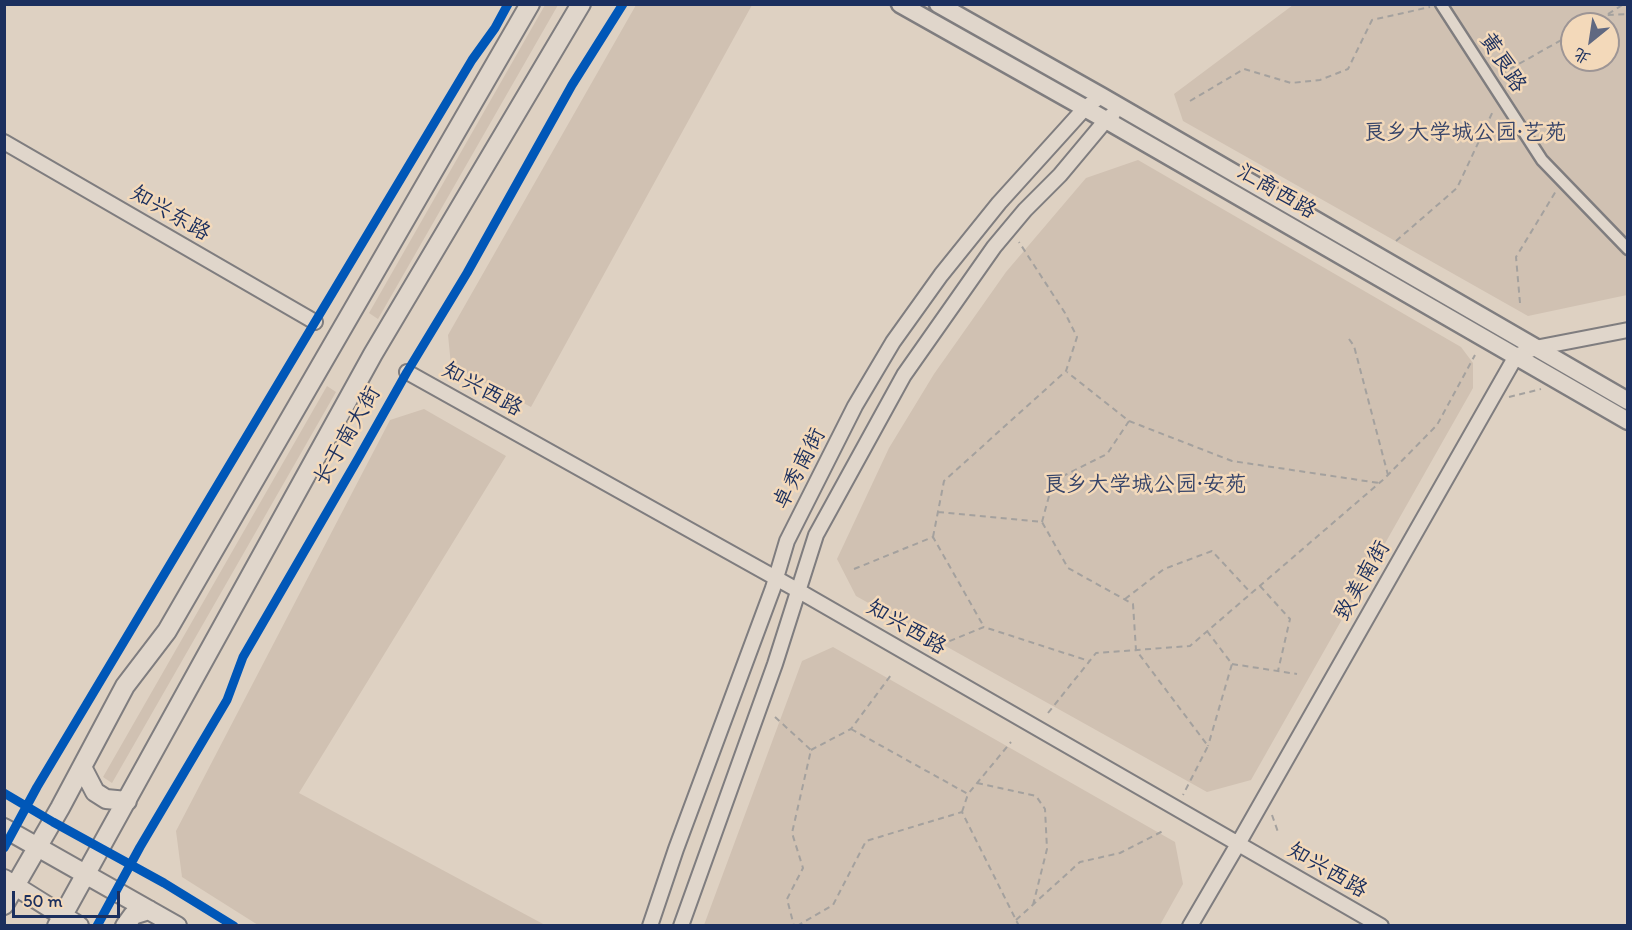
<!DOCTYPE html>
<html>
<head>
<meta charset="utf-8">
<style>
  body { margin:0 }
  #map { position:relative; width:1632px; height:930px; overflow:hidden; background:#ded1c2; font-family:Itim,"LXGW WenKai TC",sans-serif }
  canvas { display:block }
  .frame { position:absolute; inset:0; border:6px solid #1b2f5e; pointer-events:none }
  .north { position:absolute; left:1560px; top:12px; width:60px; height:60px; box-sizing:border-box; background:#f3d9ba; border:2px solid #9d9595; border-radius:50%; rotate:210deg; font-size:16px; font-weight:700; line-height:24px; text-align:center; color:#1b2f5e }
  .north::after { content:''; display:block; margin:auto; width:21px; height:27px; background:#5f6881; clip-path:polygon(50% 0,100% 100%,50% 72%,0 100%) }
  .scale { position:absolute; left:12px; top:891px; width:108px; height:27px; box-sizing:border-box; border:3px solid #1b2f5e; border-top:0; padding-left:8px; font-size:18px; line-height:21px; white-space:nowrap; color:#1b2f5e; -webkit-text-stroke:4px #f3d9ba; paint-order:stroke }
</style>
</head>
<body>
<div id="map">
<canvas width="1632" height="930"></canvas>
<div class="frame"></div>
<div class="north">北</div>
<div class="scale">50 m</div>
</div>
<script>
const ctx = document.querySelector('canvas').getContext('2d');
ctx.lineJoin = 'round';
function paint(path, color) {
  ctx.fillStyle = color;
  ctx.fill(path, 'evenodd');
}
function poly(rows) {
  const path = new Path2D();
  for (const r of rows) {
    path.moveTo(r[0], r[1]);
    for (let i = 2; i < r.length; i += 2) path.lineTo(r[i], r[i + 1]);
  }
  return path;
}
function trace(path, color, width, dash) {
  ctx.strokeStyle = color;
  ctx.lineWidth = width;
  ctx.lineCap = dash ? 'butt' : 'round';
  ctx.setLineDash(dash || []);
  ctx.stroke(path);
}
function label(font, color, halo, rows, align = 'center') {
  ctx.font = font + ' Itim,"LXGW WenKai TC",sans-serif';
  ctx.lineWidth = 5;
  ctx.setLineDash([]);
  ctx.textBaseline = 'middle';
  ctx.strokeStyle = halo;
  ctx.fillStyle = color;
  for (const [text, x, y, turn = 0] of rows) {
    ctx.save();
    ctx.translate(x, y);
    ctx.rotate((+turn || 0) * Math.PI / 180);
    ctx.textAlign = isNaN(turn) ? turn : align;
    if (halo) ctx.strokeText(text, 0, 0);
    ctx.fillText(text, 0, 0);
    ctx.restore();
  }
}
paint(poly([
  [545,5,558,5,378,319,369,313],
  [636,5,752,5,531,407,451,365,448,335],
  [1293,5,1627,5,1627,295,1528,316,1183,121,1174,94],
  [1572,24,1608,24,1608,60,1572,60],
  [1138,160,1461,347,1473,363,1473,388,1251,780,1207,792,856,596,837,559,889,448,934,374,1006,272,1086,178],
  [327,386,336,392,112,783,103,777],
  [424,409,506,456,299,793,545,925,258,925,182,877,176,831,390,420],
  [833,647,1175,842,1183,884,1160,925,704,925,802,661]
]), '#d0c1b2');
const minor = poly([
  [1441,4,1542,160,1628,249]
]);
const tertiary = poly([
  [4,142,315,322],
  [407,372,799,591,1381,926],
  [650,926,676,849,773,588,787,541,855,406,893,342,941,275,999,203,1085,108,1101,96],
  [681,926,775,664,816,535,904,375,994,247,1025,210,1060,175,1106,120,1113,114],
  [1190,926,1238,844,1516,356,1535,348,1628,330]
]);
const secondary = poly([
  [900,4,1106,120,1628,421],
  [938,4,1101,96,1628,401]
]);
const primary = poly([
  [82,767,95,792,106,799,127,801],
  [4,828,177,926],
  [4,879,79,926],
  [4,905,60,808,125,686,167,631,530,4],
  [57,926,373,354,581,4],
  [125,926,133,915,149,910]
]);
trace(minor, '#7f7d7f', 15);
trace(tertiary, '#7f7d7f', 18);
trace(secondary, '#7f7d7f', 21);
trace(primary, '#7f7d7f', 22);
trace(poly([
  [1608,14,1624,4],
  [1589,24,1606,15,1628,14],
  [1501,74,1572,34],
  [1190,101,1244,69,1291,83,1320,80,1348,69,1372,20,1430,7],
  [1396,241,1457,188,1494,109],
  [1520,303,1516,257,1556,191],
  [1349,339,1354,346,1388,475],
  [1509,397,1541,389],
  [1129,421,1232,461,1379,483],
  [938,512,1042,522,1068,568,1133,604,1136,650,1208,746,1183,795],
  [1042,522,1053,481,1107,454,1129,421,1067,372],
  [933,537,944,481,1066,371,1077,337,1065,313,1019,242],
  [854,569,933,537,984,627],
  [1260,586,1290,619,1278,671],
  [1125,599,1164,569,1212,551,1251,593],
  [1207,631,1232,664,1208,746],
  [930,649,984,627,1089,661],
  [1232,664,1297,674],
  [1048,713,1096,653,1190,646,1384,479,1437,425,1475,355],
  [775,717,811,750,792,833,803,868,787,899,794,926],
  [851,729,968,794,1011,742],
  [811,750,851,729,891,675],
  [977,783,1036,796,1045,809,1047,849,1033,905],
  [962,812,968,794],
  [1272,815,1278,832],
  [1016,920,1080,862,1120,853,1163,831],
  [797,926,833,905,866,841,962,812,1019,926]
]), '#a4a19e', 2, [6, 4.5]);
trace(minor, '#e0d6cb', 10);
trace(tertiary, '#e0d6cb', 14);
trace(secondary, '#e0d6cb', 16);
trace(primary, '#e0d6cb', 18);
trace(poly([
  [4,793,53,822,164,883,234,926],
  [4,848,37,787,315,322,472,60,495,28,508,4],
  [97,926,140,847,227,700,243,657,359,457,407,372,467,273,572,85,623,4]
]), '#0057b8', 9);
label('22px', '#1b2f5e', '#f3d9ba', [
  ["黄良路",1502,63,57],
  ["汇商西路",1276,192,30],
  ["知兴东路",170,214,30],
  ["知兴西路",482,390,29],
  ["长于南大街",348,436,-60],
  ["卓秀南街",800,469,-63],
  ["致美南街",1363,581,-60],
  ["知兴西路",906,628,30],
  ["知兴西路",1327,871,30]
]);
label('22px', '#364469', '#f3d9ba', [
  ["良乡大学城公园·艺苑",1465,133],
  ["良乡大学城公园·安苑",1145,485]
]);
</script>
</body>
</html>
